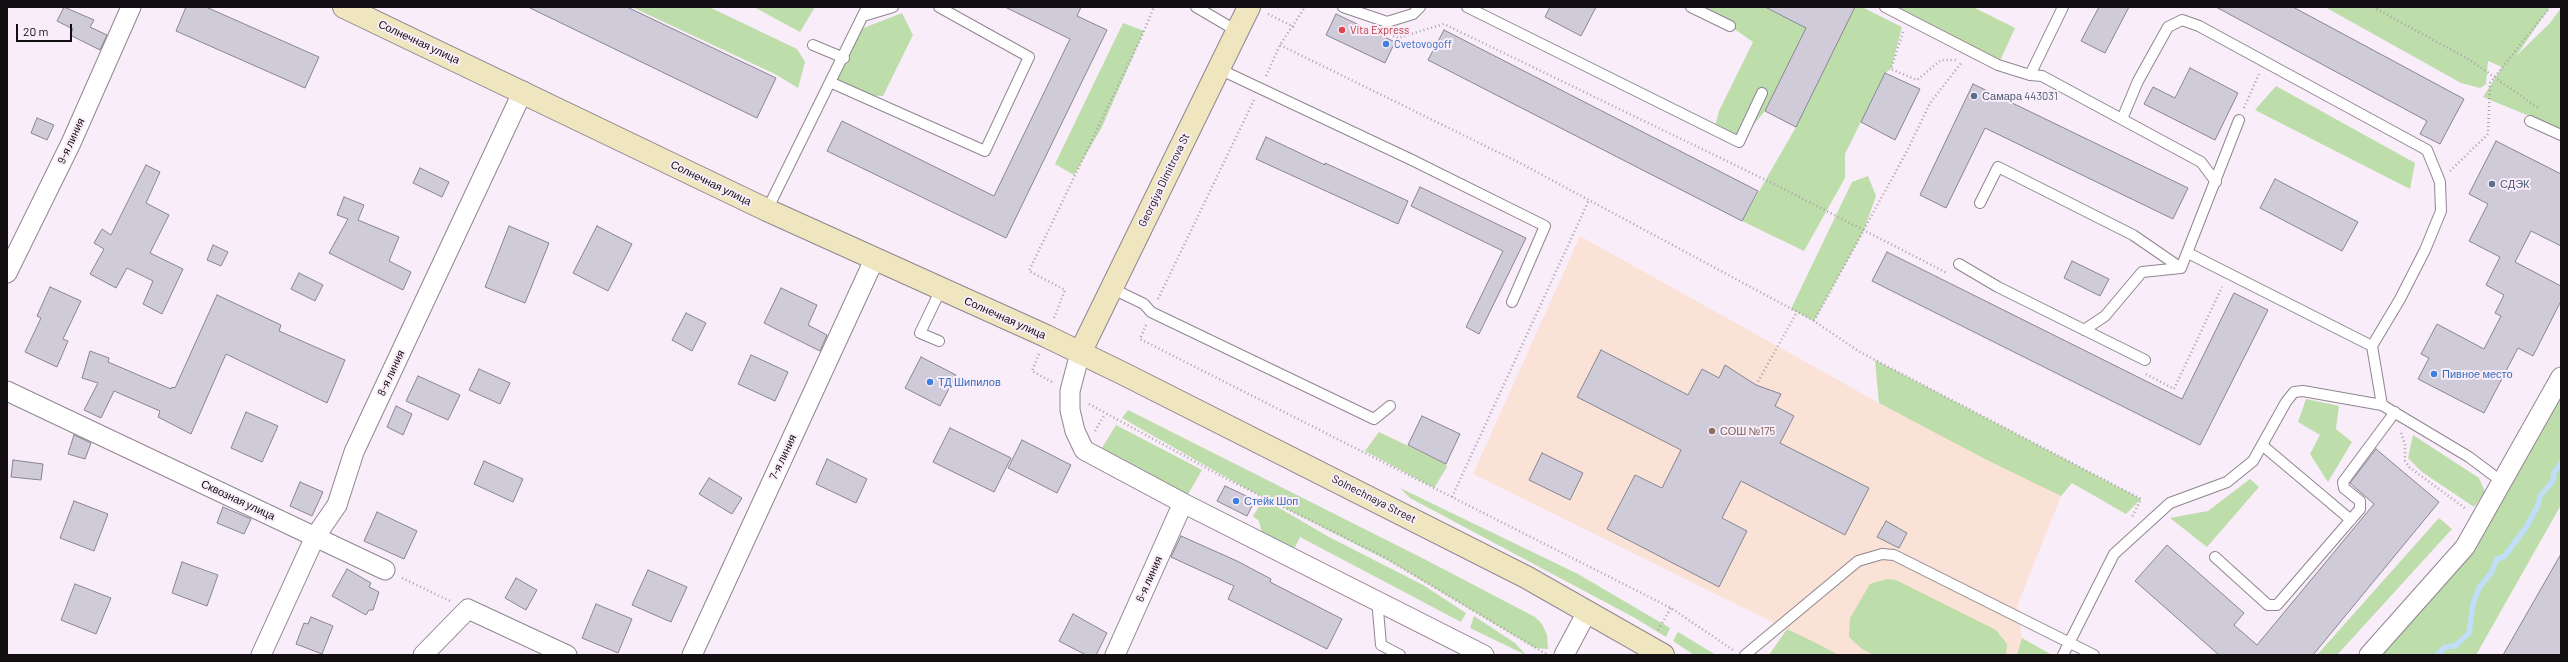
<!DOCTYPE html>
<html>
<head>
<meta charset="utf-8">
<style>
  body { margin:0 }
  #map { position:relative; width:2568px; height:662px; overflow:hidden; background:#f9edf9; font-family:Barlow,sans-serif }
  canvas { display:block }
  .frame { position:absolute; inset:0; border:8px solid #120e12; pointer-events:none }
  .scale { position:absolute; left:16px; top:24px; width:56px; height:18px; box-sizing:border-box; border:2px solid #120e12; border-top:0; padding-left:5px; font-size:12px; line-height:14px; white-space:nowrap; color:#120e12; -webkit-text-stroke:3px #f9edf9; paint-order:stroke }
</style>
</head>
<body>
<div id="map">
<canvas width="2568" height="662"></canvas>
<div class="frame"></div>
<div class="scale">20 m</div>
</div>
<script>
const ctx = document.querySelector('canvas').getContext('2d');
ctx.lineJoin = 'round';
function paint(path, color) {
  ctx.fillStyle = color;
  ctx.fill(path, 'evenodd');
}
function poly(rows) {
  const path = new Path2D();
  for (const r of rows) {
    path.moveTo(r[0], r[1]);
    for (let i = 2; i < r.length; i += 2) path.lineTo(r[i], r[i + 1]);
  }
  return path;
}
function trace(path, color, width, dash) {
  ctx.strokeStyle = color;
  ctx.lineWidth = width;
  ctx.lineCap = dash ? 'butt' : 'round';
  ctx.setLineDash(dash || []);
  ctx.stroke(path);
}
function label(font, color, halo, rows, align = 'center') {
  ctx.font = font + ' Barlow,sans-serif';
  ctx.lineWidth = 4;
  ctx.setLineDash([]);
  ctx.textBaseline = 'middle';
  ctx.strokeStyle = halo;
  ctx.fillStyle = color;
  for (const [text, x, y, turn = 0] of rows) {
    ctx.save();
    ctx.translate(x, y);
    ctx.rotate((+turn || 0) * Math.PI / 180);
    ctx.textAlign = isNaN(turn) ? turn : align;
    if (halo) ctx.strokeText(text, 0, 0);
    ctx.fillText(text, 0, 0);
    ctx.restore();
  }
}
paint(poly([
  [1580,236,1879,403,2061,496,2017,606,2022,638,2017,655,1839,655,1473,474]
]), '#fae2d7');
paint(poly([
  [632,7,709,7,797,49,805,62,798,88,775,74],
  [754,7,815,7,800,32],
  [1691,7,1764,7,1806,28,1765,111,1739,142,1714,130,1719,111,1753,42,1730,26],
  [1855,7,1862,7,1902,27,1891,69,1885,73,1845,154,1845,178,1804,251,1742,221,1796,127],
  [1890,7,1973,7,2015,28,1998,65],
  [2325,7,2550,7,2516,56,2550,23,2561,8,2561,129,2483,97,2502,67,2488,61,2486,84,2480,88,2461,83],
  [902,13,913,35,883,96,860,95,832,83,856,31],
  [1123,23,1144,31,1102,127,1074,175,1055,164],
  [2276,86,2415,163,2410,189,2255,110],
  [1868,176,1876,196,1864,230,1814,321,1791,309,1852,182],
  [1875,360,2141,499,2126,514,2072,483,2061,496,1985,459,1879,403],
  [2561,385,2561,505,2476,655,2372,655,2466,549],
  [2306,399,2339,406,2336,429,2352,442,2328,482,2310,454,2320,435,2298,422],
  [1128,410,1426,560,1535,617,1542,624,1547,635,1548,649,1535,648,1391,562,1245,488,1122,418],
  [1116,425,1202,470,1187,496,1099,453],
  [1379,432,1446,464,1447,467,1434,488,1365,451],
  [2413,435,2479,478,2485,492,2474,507,2422,472,2408,458],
  [2250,479,2259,487,2207,547,2170,518,2208,511],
  [1400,488,1578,574,1670,628,1666,637,1635,618,1410,498],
  [1269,502,1329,537,1423,585,1466,613,1461,622,1300,537,1294,549,1262,533,1259,521,1253,516,1260,505],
  [2439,518,2452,529,2337,655,2317,655],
  [1887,579,1896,580,1996,630,2007,644,2006,655,1874,655,1862,649,1849,637,1850,618,1870,584],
  [1474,616,1515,643,1526,655,1470,628],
  [1787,629,1814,642,1839,655,1769,655],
  [1678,632,1716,655,1694,655,1673,641],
  [2022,638,2052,655,2017,655]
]), '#bdddab');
trace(poly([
  [2437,655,2445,647,2455,646,2469,633,2473,604,2479,588,2491,573,2497,559,2504,557,2527,526,2538,505,2540,496,2553,481,2554,473,2561,463]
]), '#c1def9', 5.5);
const building = poly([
  [64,7,94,20,90,27,107,35,100,50,70,35,73,29,57,21,64,7],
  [186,7,206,7,319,57,305,88,176,31,186,7],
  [528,7,627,7,776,78,757,118,528,7],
  [1005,7,1081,7,1077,16,1107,30,1006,238,827,151,842,121,994,196,1070,39,1005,7],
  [1550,7,1596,7,1581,36,1545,17,1550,7],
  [1765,7,1855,7,1796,127,1765,111,1806,28,1765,7],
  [2099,7,2129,7,2105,53,2081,41,2099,7],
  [2216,7,2293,7,2464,99,2440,144,2420,134,2427,121,2216,7],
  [1336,14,1395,42,1385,63,1326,35,1336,14],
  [1444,30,1758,191,1742,221,1428,60,1444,30],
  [2190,68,2238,93,2215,140,2144,104,2153,87,2175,98,2190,68],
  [1885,73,1920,89,1895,140,1861,122,1885,73],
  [1973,84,2188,188,2173,219,1985,128,1946,208,1920,195,1973,84],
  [37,118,54,125,47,140,31,133,37,118],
  [1266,137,1325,165,1325,163,1408,201,1398,224,1256,159,1266,137],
  [2496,141,2561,174,2561,246,2531,231,2515,262,2561,286,2561,301,2533,356,2518,348,2484,413,2418,379,2429,358,2421,354,2437,324,2484,349,2501,316,2495,313,2504,295,2486,285,2500,257,2469,241,2488,204,2469,194,2496,141],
  [146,165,160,172,146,203,169,215,150,253,183,269,162,314,143,304,153,281,127,268,116,288,90,274,104,249,94,243,102,229,111,235,146,165],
  [420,168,449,182,442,197,413,183,420,168],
  [2275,179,2358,222,2342,251,2260,208,2275,179],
  [1420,187,1526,238,1479,334,1466,327,1503,251,1411,206,1420,187],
  [344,197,364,205,358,220,399,237,389,261,411,272,403,290,329,253,348,219,337,215,344,197],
  [509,226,549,243,525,303,485,287,509,226],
  [597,226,632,244,608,291,573,273,597,226],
  [213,245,228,252,221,266,207,260,213,245],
  [1887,252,2182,399,2234,293,2268,310,2200,445,1872,281,1887,252],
  [2072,261,2109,279,2100,296,2064,278,2072,261],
  [299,273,323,285,315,301,291,289,299,273],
  [50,287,81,301,63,339,68,341,57,367,25,352,41,318,37,316,50,287],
  [781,288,817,305,808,325,827,335,820,351,764,323,781,288],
  [217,295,281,325,279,331,345,360,327,403,226,354,191,434,158,417,160,411,114,391,101,418,84,410,98,383,82,378,90,351,109,358,108,362,171,389,172,387,175,388,217,295],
  [686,313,706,323,692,351,672,340,686,313],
  [1601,350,1688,395,1702,369,1719,378,1725,365,1756,385,1781,394,1775,406,1794,416,1780,443,1869,488,1845,535,1741,481,1722,518,1747,531,1719,587,1607,529,1635,475,1662,488,1681,450,1577,397,1601,350],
  [751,355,788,372,775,401,738,384,751,355],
  [921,357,956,375,940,406,905,388,921,357],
  [479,369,510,383,500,404,469,390,479,369],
  [418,376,460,395,448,420,406,401,418,376],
  [396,406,412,414,403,435,387,427,396,406],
  [246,412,278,426,262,462,231,448,246,412],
  [1422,416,1460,434,1446,464,1408,445,1422,416],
  [950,428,1011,458,994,492,933,462,950,428],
  [74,435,91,443,85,459,68,454,74,435],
  [1022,440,1071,465,1057,493,1008,468,1022,440],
  [2376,449,2439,502,2313,655,2219,655,2135,581,2167,545,2244,613,2234,625,2257,645,2374,504,2350,483,2376,449],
  [1542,453,1583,473,1570,500,1529,480,1542,453],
  [827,459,867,479,856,503,816,484,827,459],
  [13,460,43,464,41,480,11,477,13,460],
  [484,461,523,479,513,502,474,484,484,461],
  [709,478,742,498,732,514,699,494,709,478],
  [300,482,323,492,312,516,290,506,300,482],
  [1225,486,1255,500,1247,516,1217,501,1225,486],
  [74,501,108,514,94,551,60,538,74,501],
  [223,507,251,519,244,534,217,523,223,507],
  [377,512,417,531,404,559,364,541,377,512],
  [1886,521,1907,533,1899,548,1877,537,1886,521],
  [1181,536,1237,561,1271,579,1270,582,1342,619,1327,649,1228,599,1234,586,1171,557,1181,536],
  [2561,554,2561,655,2503,655,2561,554],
  [182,562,218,575,207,606,172,593,182,562],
  [347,569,371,583,369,587,379,592,373,610,369,610,366,615,332,596,347,569],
  [648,570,687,587,671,622,632,605,648,570],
  [516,578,537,590,526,610,505,598,516,578],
  [75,584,111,598,96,634,61,620,75,584],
  [596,604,632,619,618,653,582,638,596,604],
  [1073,614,1107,633,1096,655,1086,655,1059,641,1073,614],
  [311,617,333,626,322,654,296,644,304,623,308,624,311,617]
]);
paint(building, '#cfcbd9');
trace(building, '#888591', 1);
const lane = poly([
  [1196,7,1237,31],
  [1343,7,1387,22,1413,14,1420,7],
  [1467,7,1739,142,1762,93],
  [1691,7,1730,26],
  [1885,7,1998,65,2030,75,2042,76,2201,162,2216,182],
  [863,16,893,7],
  [813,45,844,58],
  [1219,69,1412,160,1545,226,1512,302],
  [2030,75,2063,7],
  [832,83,985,151,1029,57,939,7],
  [2122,119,2138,81,2168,27,2182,20,2199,26,2427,150,2440,182,2441,211,2425,250,2400,299,2372,346,2382,405],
  [2530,121,2561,135],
  [1980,203,1998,167,2133,235,2181,268,2239,120],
  [767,210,867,7],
  [2188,253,2372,346],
  [1959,264,1998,287,2145,360],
  [1111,288,1144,304,1151,312,1374,419,1390,406],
  [2084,330,2105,316,2142,272,2181,268],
  [939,341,920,333,941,289],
  [2262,445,2351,520],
  [2215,557,2268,605,2277,605,2360,509,2360,501,2344,488,2343,482,2395,412],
  [1377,599,1381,645,1400,655],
  [1745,655,1858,561,1882,554,1894,555,2094,655],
  [2063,655,2114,554,2170,503,2227,482,2253,461,2286,402,2294,392,2303,391,2382,405,2469,457,2501,481]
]);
const street = poly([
  [7,273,71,143,131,7],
  [1080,353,1070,391,1070,410,1075,431,1084,450,1183,503,1484,655],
  [7,391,385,570],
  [261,655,315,537,337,505,354,452,523,91],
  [423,655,468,609,567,655],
  [692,655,874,260],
  [1115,655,1183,503],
  [1564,655,1587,612],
  [2369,655,2465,547,2561,377]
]);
const secondary = poly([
  [344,7,767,210,1046,336,1126,375,1526,577,1663,655],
  [1080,353,1249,7]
]);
trace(lane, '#908590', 12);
trace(street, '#908590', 21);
trace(secondary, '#908590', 24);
trace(poly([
  [2373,7,2470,60,2538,108],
  [1268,14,1294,27],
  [1903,32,1891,69,1917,80,1941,60,1957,60],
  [1393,36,1398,38,1444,24,1772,183,1947,273],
  [1280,45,1520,163,1814,321,1860,352,2141,499,2132,517],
  [1266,76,1280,45,1305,7],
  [2244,108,2259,74],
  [2450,171,2488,134,2490,83,2550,7],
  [1158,299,1254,100],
  [1054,318,1065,290,1029,271,1140,40,1154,7],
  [1814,321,1907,151,1930,103,1962,62],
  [1146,325,1140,339,1671,608,1733,650],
  [1039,354,1032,371,1054,383],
  [2146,374,2174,389,2222,287],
  [1756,385,1797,312],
  [1089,404,1223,477,1382,556,1546,654],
  [1095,431,1105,414],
  [2401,433,2405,444,2405,461,2409,467,2466,509],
  [1452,497,1589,200],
  [402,578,450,601],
  [1658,630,1671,608]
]), '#a9a0a9', 2.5, [1, 3]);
trace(lane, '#fff', 10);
trace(street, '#fff', 19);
trace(secondary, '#efe5be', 22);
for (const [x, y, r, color] of [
  [1342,30,4,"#e0444e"],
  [1386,44,4,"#3f7fe0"],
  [1974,96,4,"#5c6f8a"],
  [2492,184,4,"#5c6f8a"],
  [2434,374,4,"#3f7fe0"],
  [930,382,4,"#3f7fe0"],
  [1712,431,4,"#8d6e63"],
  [1236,501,4,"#3f7fe0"]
]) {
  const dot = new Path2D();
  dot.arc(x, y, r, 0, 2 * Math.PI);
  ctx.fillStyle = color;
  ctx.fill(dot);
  trace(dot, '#f9edf9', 1.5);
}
label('11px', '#be3a42', '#f9edf9', [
  ["Vita Express",1350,30]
], 'left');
label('11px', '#120e12', '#f9edf9', [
  ["Солнечная улица",419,42,25],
  ["9-я линия",71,141,-65],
  ["Georgiya Dimitrova St",1164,180,-64],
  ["Солнечная улица",711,183,26],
  ["Солнечная улица",1005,318,24],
  ["8-я линия",391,373,-65],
  ["7-я линия",783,457,-65],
  ["Solnechnaya Street",1374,499,27],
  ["Сквозная улица",238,500,25],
  ["6-я линия",1149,579,-66]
]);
label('11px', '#366cbe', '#f9edf9', [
  ["Cvetovogoff",1394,44],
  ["Пивное место",2442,374],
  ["ТД Шипилов",938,382],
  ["Стейк Шоп",1244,501]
], 'left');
label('11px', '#4e5e75', '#f9edf9', [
  ["Самара 443031",1982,96],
  ["СДЭК",2500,184]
], 'left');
label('11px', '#785e54', '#f9edf9', [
  ["СОШ №175",1720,431]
], 'left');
</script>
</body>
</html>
